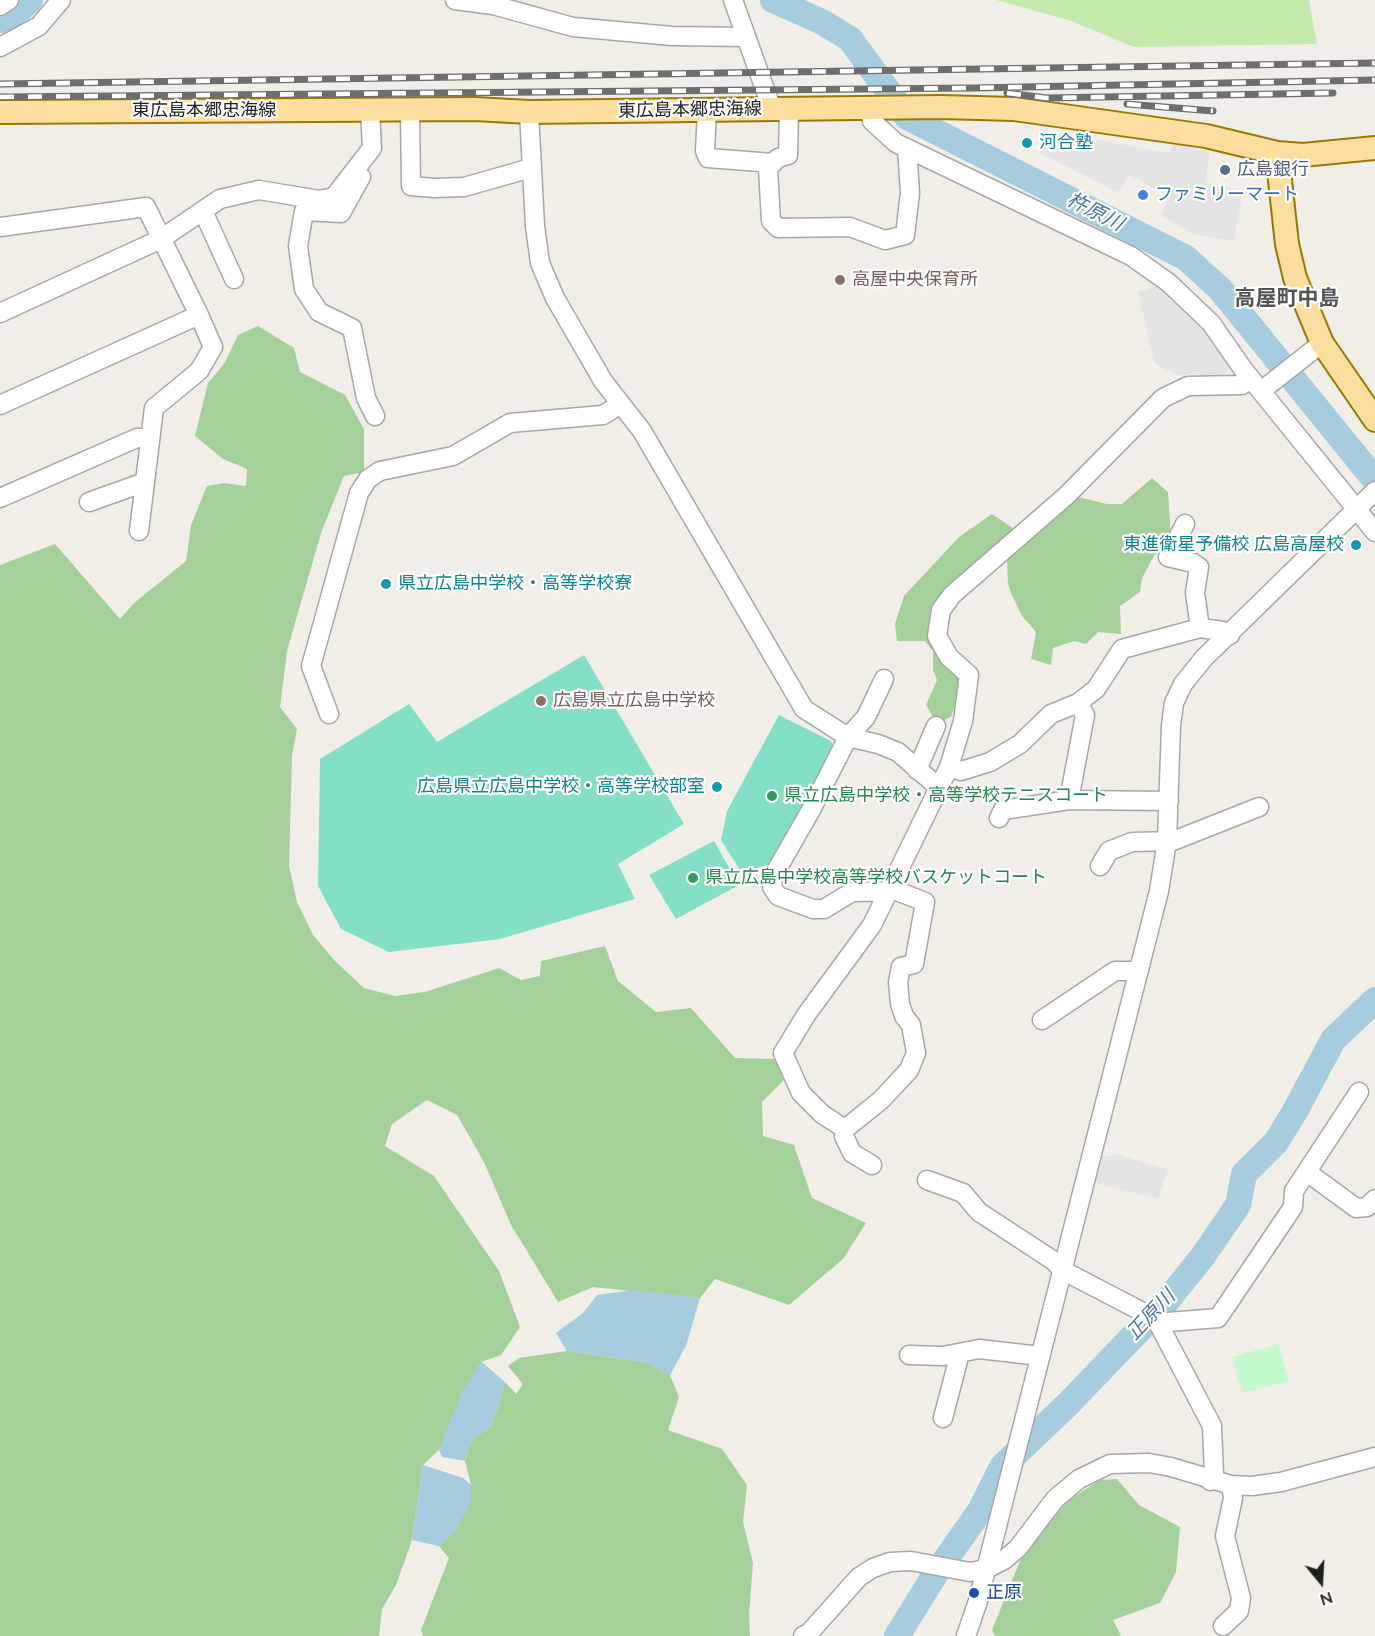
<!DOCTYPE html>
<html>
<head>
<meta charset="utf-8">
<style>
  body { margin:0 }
  #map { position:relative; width:1375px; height:1636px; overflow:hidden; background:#f0eee6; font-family:Mulish,sans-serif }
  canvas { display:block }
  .north { position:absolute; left:1291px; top:1552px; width:60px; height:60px; -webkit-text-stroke:4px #fff; paint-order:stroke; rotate:162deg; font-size:16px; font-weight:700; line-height:24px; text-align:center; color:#202020 }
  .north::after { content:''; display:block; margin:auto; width:21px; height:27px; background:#202020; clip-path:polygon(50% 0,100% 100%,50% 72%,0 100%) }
</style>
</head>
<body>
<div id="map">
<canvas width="1375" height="1636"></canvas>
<div class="north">N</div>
</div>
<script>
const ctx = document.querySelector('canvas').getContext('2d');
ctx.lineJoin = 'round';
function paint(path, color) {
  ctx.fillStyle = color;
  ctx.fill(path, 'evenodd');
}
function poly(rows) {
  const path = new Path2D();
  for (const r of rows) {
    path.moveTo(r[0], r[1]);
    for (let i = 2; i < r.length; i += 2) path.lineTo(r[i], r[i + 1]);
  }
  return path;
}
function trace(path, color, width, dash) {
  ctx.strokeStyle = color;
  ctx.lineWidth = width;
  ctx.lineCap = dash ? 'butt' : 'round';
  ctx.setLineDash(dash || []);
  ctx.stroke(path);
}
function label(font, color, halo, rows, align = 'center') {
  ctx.font = font + ' Mulish,"Noto Sans JP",sans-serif';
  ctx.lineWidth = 4.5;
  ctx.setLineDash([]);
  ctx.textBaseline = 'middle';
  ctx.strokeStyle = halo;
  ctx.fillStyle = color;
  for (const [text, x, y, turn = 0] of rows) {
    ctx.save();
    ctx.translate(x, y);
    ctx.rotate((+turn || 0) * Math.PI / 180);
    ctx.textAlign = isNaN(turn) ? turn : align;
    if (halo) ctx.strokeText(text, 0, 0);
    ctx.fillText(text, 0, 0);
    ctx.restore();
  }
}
paint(poly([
  [996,0,1309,0,1317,44,1134,47,1068,20]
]), '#c4ebab');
paint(poly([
  [258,326,294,348,300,372,345,395,364,429,364,472,344,476,321,533,287,651,280,707,297,729,292,756,289,866,297,902,313,935,335,961,364,988,395,996,425,992,499,968,521,980,540,976,541,961,605,946,618,981,656,1012,691,1008,735,1058,779,1059,788,1076,762,1102,763,1136,794,1145,812,1198,866,1223,843,1259,789,1305,715,1279,700,1298,593,1287,558,1302,511,1225,484,1162,457,1115,427,1100,392,1124,385,1146,434,1176,499,1271,520,1327,501,1355,481,1362,439,1450,423,1465,412,1540,396,1585,382,1609,379,1636,0,1636,0,565,55,544,120,619,134,603,186,561,191,525,207,486,224,483,246,486,247,469,223,459,195,436,208,383,224,364,238,335],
  [1152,478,1168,492,1171,539,1154,556,1142,578,1140,592,1120,606,1121,634,1098,632,1086,644,1074,641,1053,648,1051,665,1031,659,1036,632,1022,616,1012,595,1008,584,1007,560,1078,497,1107,504,1122,504],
  [992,514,1017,531,938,606,961,685,951,717,931,726,935,721,926,705,937,680,933,670,933,651,925,641,897,641,895,624,904,596,959,537],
  [567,1351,645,1362,670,1375,679,1397,668,1430,722,1449,747,1485,743,1522,753,1563,749,1614,750,1636,423,1636,421,1630,449,1558,439,1546,456,1530,471,1485,465,1461,472,1439,492,1426,505,1382,516,1394,523,1384,508,1366,519,1358],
  [1117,1479,1139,1505,1180,1527,1176,1572,1160,1603,1113,1620,1121,1636,995,1636,992,1630,1020,1561,1066,1502,1100,1480]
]), '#a4d09a');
paint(poly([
  [1278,1344,1289,1381,1242,1393,1232,1357]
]), '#c3facd');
paint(poly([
  [584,655,684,824,618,864,635,899,500,939,389,952,341,929,318,886,320,759,409,704,437,742],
  [779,715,831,741,834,750,772,863,758,868,745,878,721,840,727,811],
  [714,841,739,885,676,919,649,875]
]), '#83e0c6');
paint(poly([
  [1066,134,1170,153,1173,143,1210,152,1205,183,1243,190,1234,241,1192,234,1161,215,1170,197,1129,175,1118,192,1040,153,1043,142,1062,147],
  [1161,285,1205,326,1233,367,1217,379,1199,374,1176,375,1155,364,1138,292],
  [1115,1154,1168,1169,1158,1199,1091,1182,1095,1159]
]), '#e4e4e4');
paint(poly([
  [634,1290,700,1298,686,1346,670,1375,645,1362,567,1351,556,1333,583,1313,597,1295],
  [481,1361,505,1382,492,1426,472,1439,465,1461,442,1457,439,1450,461,1394],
  [423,1465,463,1478,471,1485,470,1502,456,1530,439,1546,412,1540]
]), '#a6ccdf');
trace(poly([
  [773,0,822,22,850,39,907,117,1186,258,1220,289,1375,480],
  [0,20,13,16,30,0],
  [897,1636,936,1573,980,1511,1002,1467,1068,1404,1167,1301,1203,1256,1238,1205,1244,1174,1276,1142,1294,1113,1333,1040,1375,1000]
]), '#a6ccdf', 26);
const minor = poly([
  [455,0,493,5,573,27,672,36,745,37],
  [733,0,772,109],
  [0,6,9,0],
  [0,47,39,26,61,0],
  [870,109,872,121,896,143,1131,256,1169,283,1211,323,1243,369,1375,532],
  [707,110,705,151,708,158,773,163],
  [789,110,788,155,778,158,768,168,771,221,778,228,850,227,885,240,905,235,910,193,907,148],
  [410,111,411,186,434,188,464,187,531,168],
  [529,112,535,226,540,263,555,298,603,381,642,431,804,709,848,737,878,744,898,752,937,786],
  [361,177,341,213,304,211,298,246,304,289,319,312,352,328,366,398,375,416],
  [203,211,234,279],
  [0,227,146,207,199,315,213,347,199,371,154,408,139,531],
  [0,313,161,239,220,199,259,190,319,200,334,197,372,148,370,111],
  [1261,391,1322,343],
  [0,405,199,315],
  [0,498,137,438,150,438],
  [89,502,145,482],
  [1185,524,1168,557,1193,563,1199,567,1195,593,1200,628],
  [329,714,311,666,359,493,368,479,380,471,453,456,510,423,603,415,621,404],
  [949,767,961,771,990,762,1020,744,1051,714,1078,703,1096,689,1122,649,1200,628,1223,631,1230,635],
  [917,770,936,726],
  [1069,800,1085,715,1078,703],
  [999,818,1003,810,1069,800,1169,801],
  [1100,866,1109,851,1132,842,1173,841,1259,807],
  [1042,1020,1115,971,1139,971],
  [845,1129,881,1100,909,1070,916,1053,911,1025,904,1016,900,1004,898,982,901,967,914,964,925,902,897,891,852,892,824,909,813,909,778,896,772,887,773,876,811,810,848,737,866,717,884,679],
  [872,1165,852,1153,844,1136,845,1129,822,1114,801,1093,783,1053,806,1015,872,925,949,767,963,721,969,675,949,657,937,636,941,610,952,595,1066,496,1163,398,1188,386,1242,385,1250,378],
  [1307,1172,1356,1208,1367,1207,1375,1199],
  [927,1180,963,1193,979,1212,1054,1261,1062,1270,1156,1319,1212,1426,1214,1474,1210,1481],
  [1161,1327,1168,1322,1218,1318,1293,1207,1294,1191,1359,1092],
  [909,1355,943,1356,979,1349,1040,1356],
  [943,1418,960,1353],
  [1223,1626,1239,1611,1241,1598,1225,1536,1233,1498,1231,1485],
  [803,1636,809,1633,859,1577,873,1568,890,1562,911,1561,970,1572,986,1569,1004,1560,1018,1548,1055,1499,1079,1479,1110,1464,1149,1463,1171,1467,1231,1485,1252,1486,1281,1482,1375,1457],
  [966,1636,978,1601,1159,891,1167,841,1171,725,1174,703,1183,684,1204,658,1375,491]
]);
const major = poly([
  [0,112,475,109,529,112,941,107,1014,109,1206,136,1277,153,1303,155,1375,148],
  [1277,153,1287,244,1295,278,1322,343,1375,420]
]);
trace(minor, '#a7a7a7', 21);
trace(major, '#9b7800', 26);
trace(minor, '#fff', 18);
trace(major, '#fdde9e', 22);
const rail = poly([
  [0,84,1375,63],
  [1007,93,1046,98,1333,93],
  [0,97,973,88,1375,80],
  [1127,104,1213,111]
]);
trace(rail, '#6e6e6e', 7);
trace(rail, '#fff', 4.5, [14]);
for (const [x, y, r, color] of [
  [1027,143,6,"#0f9aa8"],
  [1225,170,6,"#5c6f8a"],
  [1143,195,6,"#3f7fe0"],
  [840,280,6,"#8d6e63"],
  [1356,545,6,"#0f9aa8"],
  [386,584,6,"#0f9aa8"],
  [541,701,6,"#8d6e63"],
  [717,787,6,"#0f9aa8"],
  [772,796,6,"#2e9e5b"],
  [693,878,6,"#2e9e5b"],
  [974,1593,6,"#1a4fb4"]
]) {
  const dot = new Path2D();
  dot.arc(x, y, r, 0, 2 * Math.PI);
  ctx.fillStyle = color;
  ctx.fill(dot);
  trace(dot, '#fff', 2);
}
label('18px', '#202020', '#fff', [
  ["東広島本郷忠海線",690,110,-1],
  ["東広島本郷忠海線",204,111]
]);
label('18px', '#0d838f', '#fff', [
  ["河合塾",1039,143],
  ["東進衛星予備校 広島高屋校",1344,545,"right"],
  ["県立広島中学校・高等学校寮",398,584],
  ["広島県立広島中学校・高等学校部室",705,787,"right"]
], 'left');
label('18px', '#4e5e75', '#fff', [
  ["広島銀行",1237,170]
], 'left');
label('18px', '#366cbe', '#fff', [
  ["ファミリーマート",1155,195]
], 'left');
label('18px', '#785e54', '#fff', [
  ["高屋中央保育所",852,280],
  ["広島県立広島中学校",553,701]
], 'left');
label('18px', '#27864d', '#fff', [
  ["県立広島中学校・高等学校テニスコート",784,796],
  ["県立広島中学校高等学校バスケットコート",705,878]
], 'left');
label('18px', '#164399', '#fff', [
  ["正原",986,1593]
], 'left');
label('italic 20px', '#4a73b2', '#fff', [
  ["杵原川",1095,212,27],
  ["正原川",1151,1315,-47]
]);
label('bold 21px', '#535353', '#fff', [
  ["高屋町中島",1287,299]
]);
</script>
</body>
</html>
